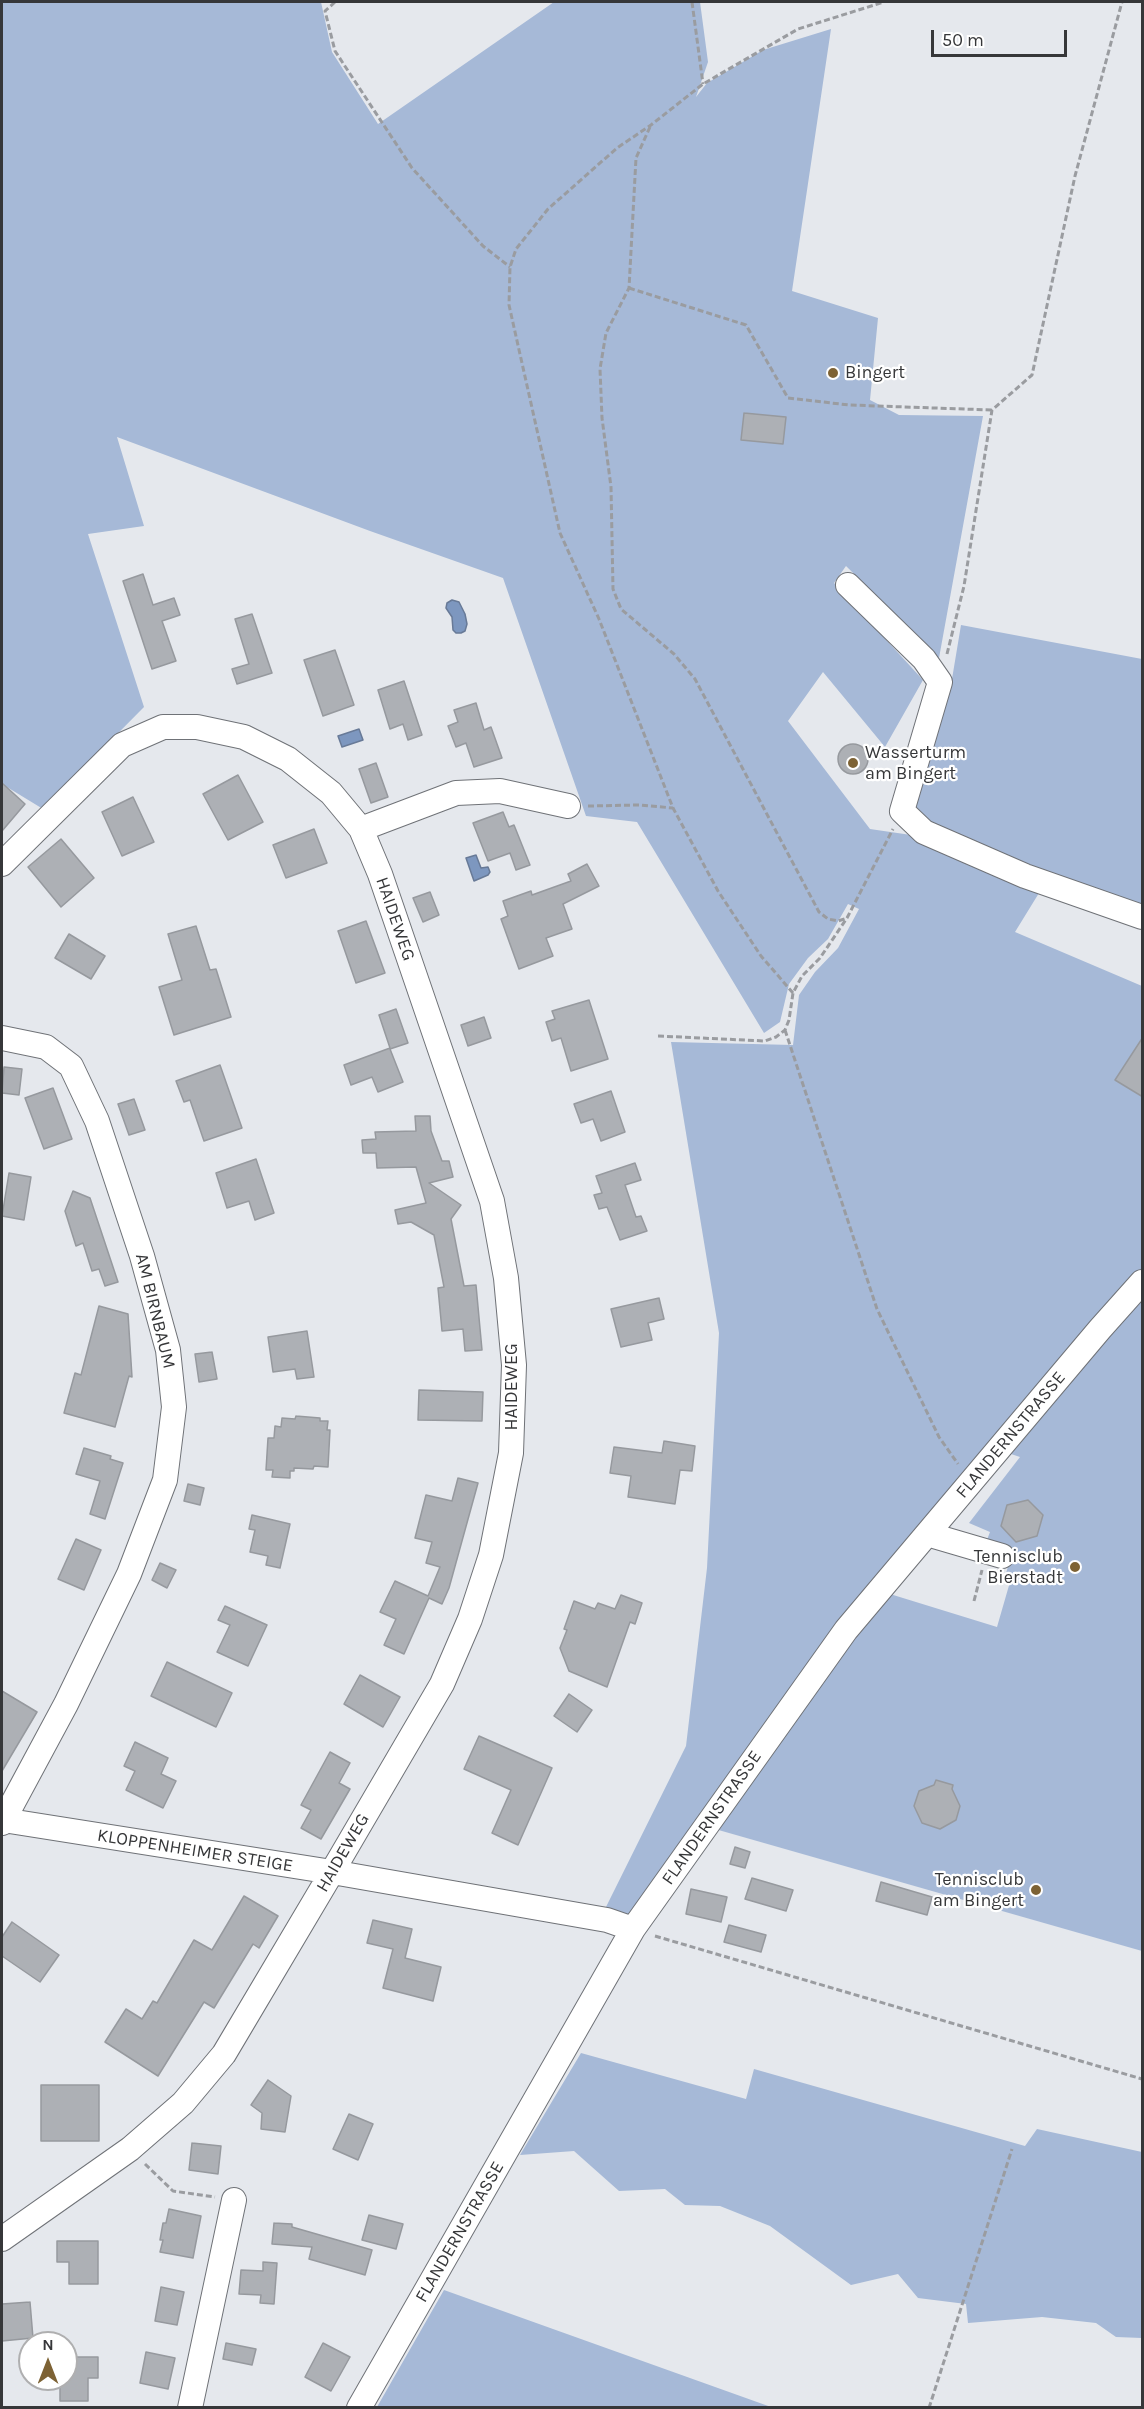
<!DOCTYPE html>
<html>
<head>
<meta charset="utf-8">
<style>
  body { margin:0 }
  #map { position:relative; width:1144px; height:2409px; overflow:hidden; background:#e5e8ed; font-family:Karla,sans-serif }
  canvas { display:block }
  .frame { position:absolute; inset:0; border:3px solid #363739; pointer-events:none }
  .north { position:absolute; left:18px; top:2331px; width:60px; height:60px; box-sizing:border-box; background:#fff; border:2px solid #afafb0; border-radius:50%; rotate:0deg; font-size:16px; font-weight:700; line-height:24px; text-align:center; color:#363739 }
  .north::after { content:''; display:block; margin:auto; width:21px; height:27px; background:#7d6234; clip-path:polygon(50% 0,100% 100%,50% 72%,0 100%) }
  .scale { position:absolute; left:931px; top:30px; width:136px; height:27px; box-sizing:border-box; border:3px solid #363739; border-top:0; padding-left:8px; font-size:18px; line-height:21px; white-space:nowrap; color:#363739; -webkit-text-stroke:4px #fff; paint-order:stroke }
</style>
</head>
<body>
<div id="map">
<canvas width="1144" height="2409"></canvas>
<div class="frame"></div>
<div class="north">N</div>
<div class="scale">50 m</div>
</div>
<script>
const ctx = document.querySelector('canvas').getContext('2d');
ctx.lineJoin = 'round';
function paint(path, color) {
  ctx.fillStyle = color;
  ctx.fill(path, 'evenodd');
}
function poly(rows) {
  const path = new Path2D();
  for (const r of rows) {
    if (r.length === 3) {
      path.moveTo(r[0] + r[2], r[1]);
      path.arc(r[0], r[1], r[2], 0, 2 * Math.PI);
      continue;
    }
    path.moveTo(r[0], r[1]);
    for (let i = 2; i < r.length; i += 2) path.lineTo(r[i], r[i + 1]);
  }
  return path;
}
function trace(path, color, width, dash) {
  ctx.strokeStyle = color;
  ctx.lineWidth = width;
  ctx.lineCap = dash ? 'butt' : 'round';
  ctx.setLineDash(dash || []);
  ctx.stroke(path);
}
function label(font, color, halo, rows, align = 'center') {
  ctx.font = font + ' Karla,sans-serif';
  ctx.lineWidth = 4.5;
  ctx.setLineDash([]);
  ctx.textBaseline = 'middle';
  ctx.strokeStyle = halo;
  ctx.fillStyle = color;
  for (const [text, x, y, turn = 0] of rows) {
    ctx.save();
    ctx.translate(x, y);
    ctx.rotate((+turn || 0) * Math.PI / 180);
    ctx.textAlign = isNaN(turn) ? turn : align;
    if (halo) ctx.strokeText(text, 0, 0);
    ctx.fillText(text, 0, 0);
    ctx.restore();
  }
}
paint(poly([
  [2,2,321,2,332,52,378,124,554,2,700,2,708,62,696,97,707,83,763,50,831,29,792,291,878,318,870,400,899,415,983,416,939,658,846,566,834,583,923,680,885,747,823,672,788,721,870,829,911,835,966,864,1039,893,1015,932,1142,986,1142,1272,630,1918,605,1909,686,1746,707,1568,719,1333,671,1042,793,1045,799,995,815,972,838,948,859,909,848,904,828,939,808,958,789,984,780,1022,764,1033,637,822,586,816,503,578,370,531,117,437,144,526,88,534,144,707,43,809,2,784],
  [961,625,1142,659,1142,911,1005,862,911,812,952,679],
  [1142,1298,1142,1951,715,1829,819,1685,890,1594,997,1627,1010,1582,1004,1580,1012,1553,985,1545,990,1532,969,1523,1020,1457,1011,1454],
  [581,2053,746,2099,754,2069,1025,2146,1037,2129,1142,2152,1142,2338,1116,2337,1096,2323,1042,2317,968,2323,966,2304,918,2298,898,2274,851,2285,770,2226,720,2206,685,2205,665,2189,619,2191,574,2151,520,2155],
  [444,2290,771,2407,377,2407]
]), '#a6b9d7');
const water = poly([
  [452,600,459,602,465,614,467,624,465,631,461,633,456,633,453,630,452,617,446,608,447,603,452,600],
  [359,729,363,740,342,747,338,736,359,729],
  [476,855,481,868,488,867,490,872,488,875,474,881,466,858,476,855]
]);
paint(water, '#7d97bf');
trace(water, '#687a97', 1.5);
const building = poly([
  [744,413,786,417,783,444,741,440,744,413],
  [143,574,153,605,174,598,180,615,162,621,176,661,152,669,123,581,143,574],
  [252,614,272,673,237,684,232,669,249,664,235,619,252,614],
  [335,650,354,705,323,716,304,660,335,650],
  [404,681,422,735,408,740,403,724,390,729,378,690,404,681],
  [476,703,484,730,491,727,502,758,474,767,466,743,456,747,448,726,458,722,454,710,476,703],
  [853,759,15],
  [376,763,388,797,371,803,359,769,376,763],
  [238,775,263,822,228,840,203,794,238,775],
  [2,783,25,804,2,831,2,783],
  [133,797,154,842,122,856,102,812,133,797],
  [503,812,509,827,514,825,530,865,516,870,510,853,488,861,473,823,503,812],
  [314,829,327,863,286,878,273,845,314,829],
  [61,839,94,878,61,907,28,867,61,839],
  [587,864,599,886,563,904,572,929,546,938,553,956,519,969,501,919,508,916,503,901,531,891,532,895,571,881,568,874,587,864],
  [430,892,439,915,423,922,413,898,430,892],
  [366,921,385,973,356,983,338,931,366,921],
  [196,926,210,970,216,969,231,1017,174,1035,159,987,182,980,168,934,196,926],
  [69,934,105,956,91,979,55,958,69,934],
  [589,1000,608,1059,571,1071,561,1038,552,1041,546,1022,555,1019,552,1011,589,1000],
  [396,1009,408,1043,390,1049,403,1082,378,1092,372,1077,351,1085,344,1065,390,1048,379,1015,396,1009],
  [484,1017,491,1038,468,1046,461,1025,484,1017],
  [1143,1037,1143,1097,1115,1080,1143,1037],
  [220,1065,242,1128,204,1141,190,1100,184,1102,176,1081,220,1065],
  [4,1067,22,1069,19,1095,2,1093,4,1067],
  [53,1088,72,1139,44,1149,25,1098,53,1088],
  [611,1091,625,1132,601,1141,593,1119,581,1123,574,1104,611,1091],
  [134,1099,145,1130,129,1135,118,1104,134,1099],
  [415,1116,430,1116,431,1131,442,1161,449,1161,453,1177,429,1183,461,1205,451,1219,464,1286,476,1285,482,1350,465,1351,463,1329,442,1331,438,1288,444,1287,434,1235,411,1222,398,1224,395,1210,426,1203,416,1167,377,1168,376,1153,363,1153,362,1140,376,1139,375,1132,416,1131,415,1116],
  [256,1159,274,1213,255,1220,249,1201,227,1208,216,1173,256,1159],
  [635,1163,641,1180,625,1185,636,1217,641,1216,647,1231,620,1240,607,1207,599,1209,594,1195,602,1193,596,1176,635,1163],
  [9,1173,31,1177,24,1220,2,1216,9,1173],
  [73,1191,90,1198,118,1282,105,1286,99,1269,92,1271,83,1243,76,1246,65,1211,73,1191],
  [659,1298,664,1319,648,1323,652,1340,621,1347,611,1309,659,1298],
  [99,1306,128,1314,132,1377,129,1376,115,1427,64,1413,75,1373,81,1375,99,1306],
  [307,1331,314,1377,297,1379,295,1369,273,1372,268,1337,307,1331],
  [212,1352,217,1379,199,1382,195,1354,212,1352],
  [419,1390,483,1392,482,1421,418,1420,419,1390],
  [296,1416,320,1418,320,1421,328,1421,327,1430,330,1430,328,1467,314,1466,313,1469,294,1468,294,1471,290,1471,290,1478,272,1477,273,1470,266,1470,268,1438,274,1438,275,1426,281,1427,282,1418,295,1419,296,1416],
  [664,1441,695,1446,692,1471,680,1470,675,1504,628,1497,631,1476,610,1473,614,1447,662,1453,664,1441],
  [84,1448,111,1456,110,1459,123,1463,105,1519,90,1514,100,1481,76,1474,84,1448],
  [458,1478,478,1483,449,1588,442,1604,429,1598,404,1654,384,1645,396,1619,380,1612,395,1581,428,1596,440,1567,426,1563,432,1542,415,1538,426,1495,452,1501,458,1478],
  [188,1484,204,1488,200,1505,184,1501,188,1484],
  [1028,1500,1043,1515,1037,1536,1016,1542,1001,1526,1007,1505,1028,1500],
  [252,1515,290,1524,280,1568,266,1565,268,1556,250,1552,255,1530,249,1529,252,1515],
  [76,1539,101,1550,84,1590,58,1579,76,1539],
  [160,1563,176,1570,167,1588,152,1580,160,1563],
  [621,1595,642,1603,635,1624,630,1622,607,1687,569,1671,560,1648,567,1630,564,1629,574,1601,595,1609,598,1603,615,1609,621,1595],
  [225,1606,267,1625,248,1666,217,1652,230,1625,218,1620,225,1606],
  [167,1662,232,1693,216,1727,151,1696,167,1662],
  [360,1675,400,1697,383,1727,344,1704,360,1675],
  [2,1691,37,1712,2,1771,2,1691],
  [569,1694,592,1710,577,1732,554,1716,569,1694],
  [479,1736,552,1768,518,1845,492,1833,511,1790,464,1769,479,1736],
  [135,1742,168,1758,161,1774,176,1781,163,1808,126,1790,135,1771,124,1766,135,1742],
  [330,1752,350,1763,339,1783,350,1789,321,1839,301,1828,311,1810,301,1805,330,1752],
  [936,1780,953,1785,952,1789,960,1806,956,1820,940,1829,922,1823,914,1806,919,1791,934,1785,936,1780],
  [735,1847,750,1852,745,1868,730,1864,735,1847],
  [752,1878,793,1890,786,1911,745,1899,752,1878],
  [881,1882,932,1897,927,1915,876,1901,881,1882],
  [691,1889,727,1897,721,1922,686,1914,691,1889],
  [244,1896,278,1916,259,1948,253,1944,214,2008,204,2002,158,2076,105,2042,126,2009,142,2019,153,2001,157,2003,194,1940,212,1950,244,1896],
  [373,1920,412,1929,405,1958,441,1967,433,2001,383,1988,393,1949,367,1943,373,1920],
  [12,1922,59,1955,40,1982,2,1956,2,1937,12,1922],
  [729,1925,766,1935,761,1952,724,1942,729,1925],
  [268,2080,291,2096,285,2132,261,2129,262,2113,251,2105,268,2080],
  [41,2085,99,2085,99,2141,41,2141,41,2085],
  [349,2114,373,2124,358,2160,333,2149,349,2114],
  [192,2143,221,2146,218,2174,189,2170,192,2143],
  [169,2209,201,2216,193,2258,160,2252,163,2240,160,2240,163,2223,166,2223,169,2209],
  [369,2215,403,2224,396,2249,362,2240,369,2215],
  [274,2223,292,2224,292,2227,372,2250,365,2275,309,2259,312,2247,272,2244,274,2223],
  [57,2241,98,2241,98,2284,69,2284,69,2262,57,2262,57,2241],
  [263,2262,277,2263,274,2304,260,2303,261,2295,239,2294,241,2270,263,2271,263,2262],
  [161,2287,184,2292,177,2325,155,2321,161,2287],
  [30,2302,33,2338,2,2341,2,2304,30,2302],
  [226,2343,256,2349,252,2365,223,2359,226,2343],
  [323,2343,350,2357,331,2391,305,2377,323,2343],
  [146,2352,175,2358,168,2389,140,2383,146,2352],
  [66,2357,98,2357,98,2378,88,2378,88,2401,60,2401,60,2379,66,2379,66,2357]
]);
paint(building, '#adb0b5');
trace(building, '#96999e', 1.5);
const minor = poly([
  [848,585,924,659,940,682,902,811,924,832,1025,876,1142,917],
  [361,829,456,793,500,791,568,806],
  [2,864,122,745,163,727,197,727,244,737,288,759,331,793,361,829,380,874,492,1201,506,1278,514,1365,511,1453,491,1555,470,1619,442,1684,332,1872,224,2054,183,2103,130,2149,2,2239],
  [2,1038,46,1047,71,1066,97,1121,142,1256,168,1350,174,1407,165,1480,129,1574,66,1704,2,1823],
  [927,1534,1002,1556],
  [3,1820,332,1872,607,1920,633,1929],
  [190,2408,234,2200],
  [359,2408,633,1929,846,1630,1100,1329,1142,1282]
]);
trace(minor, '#6f7277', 26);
trace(poly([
  [335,2,325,11,335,51,412,168,483,246,510,267],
  [692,2,703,84],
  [650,127,636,158,629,288,606,333,600,369,602,418,611,487,613,589,621,609,674,654,695,679,819,912,828,919,838,921,847,918],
  [629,288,746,325,788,398,849,405,992,410],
  [947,654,964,586,992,410,1032,375,1075,176,1122,2],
  [588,806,639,805,673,808],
  [793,993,761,956,718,891,673,808,599,619,560,533,509,305,510,267,516,249,548,209,617,148,651,125,703,84,798,29,884,2],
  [785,1030,877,1309,939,1437,958,1464],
  [658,1036,765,1041,776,1037,785,1030,789,1020,793,993,802,976,820,958,847,918,893,829],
  [974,1601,982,1570],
  [655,1936,1142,2079],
  [145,2164,173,2191,215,2197],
  [929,2408,1012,2149]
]), '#9a9ca0', 3, [6, 3]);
trace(minor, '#fff', 24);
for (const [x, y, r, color] of [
  [833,373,6,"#7d6234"],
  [853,763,6,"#7d6234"],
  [1075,1567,6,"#7d6234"],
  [1036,1890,6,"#7d6234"]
]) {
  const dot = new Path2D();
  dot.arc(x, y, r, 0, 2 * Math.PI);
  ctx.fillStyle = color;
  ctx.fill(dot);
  trace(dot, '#fff', 2);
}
label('18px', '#363739', '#fff', [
  ["Bingert",845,373],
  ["Wasserturm",865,753],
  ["am Bingert",865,774],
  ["Tennisclub",1063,1557,"right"],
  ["Bierstadt",1063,1578,"right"],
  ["Tennisclub",1024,1880,"right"],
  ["am Bingert",1024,1901,"right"]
], 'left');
label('18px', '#363739', '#fff', [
  ["HAIDEWEG",395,919,71],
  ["AM BIRNBAUM",155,1311,76],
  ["HAIDEWEG",512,1387,-90],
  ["FLANDERNSTRASSE",1011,1435,-50],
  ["FLANDERNSTRASSE",712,1818,-55],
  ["KLOPPENHEIMER STEIGE",195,1851,9],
  ["HAIDEWEG",343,1853,-60],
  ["FLANDERNSTRASSE",460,2232,-60]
]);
</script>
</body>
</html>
